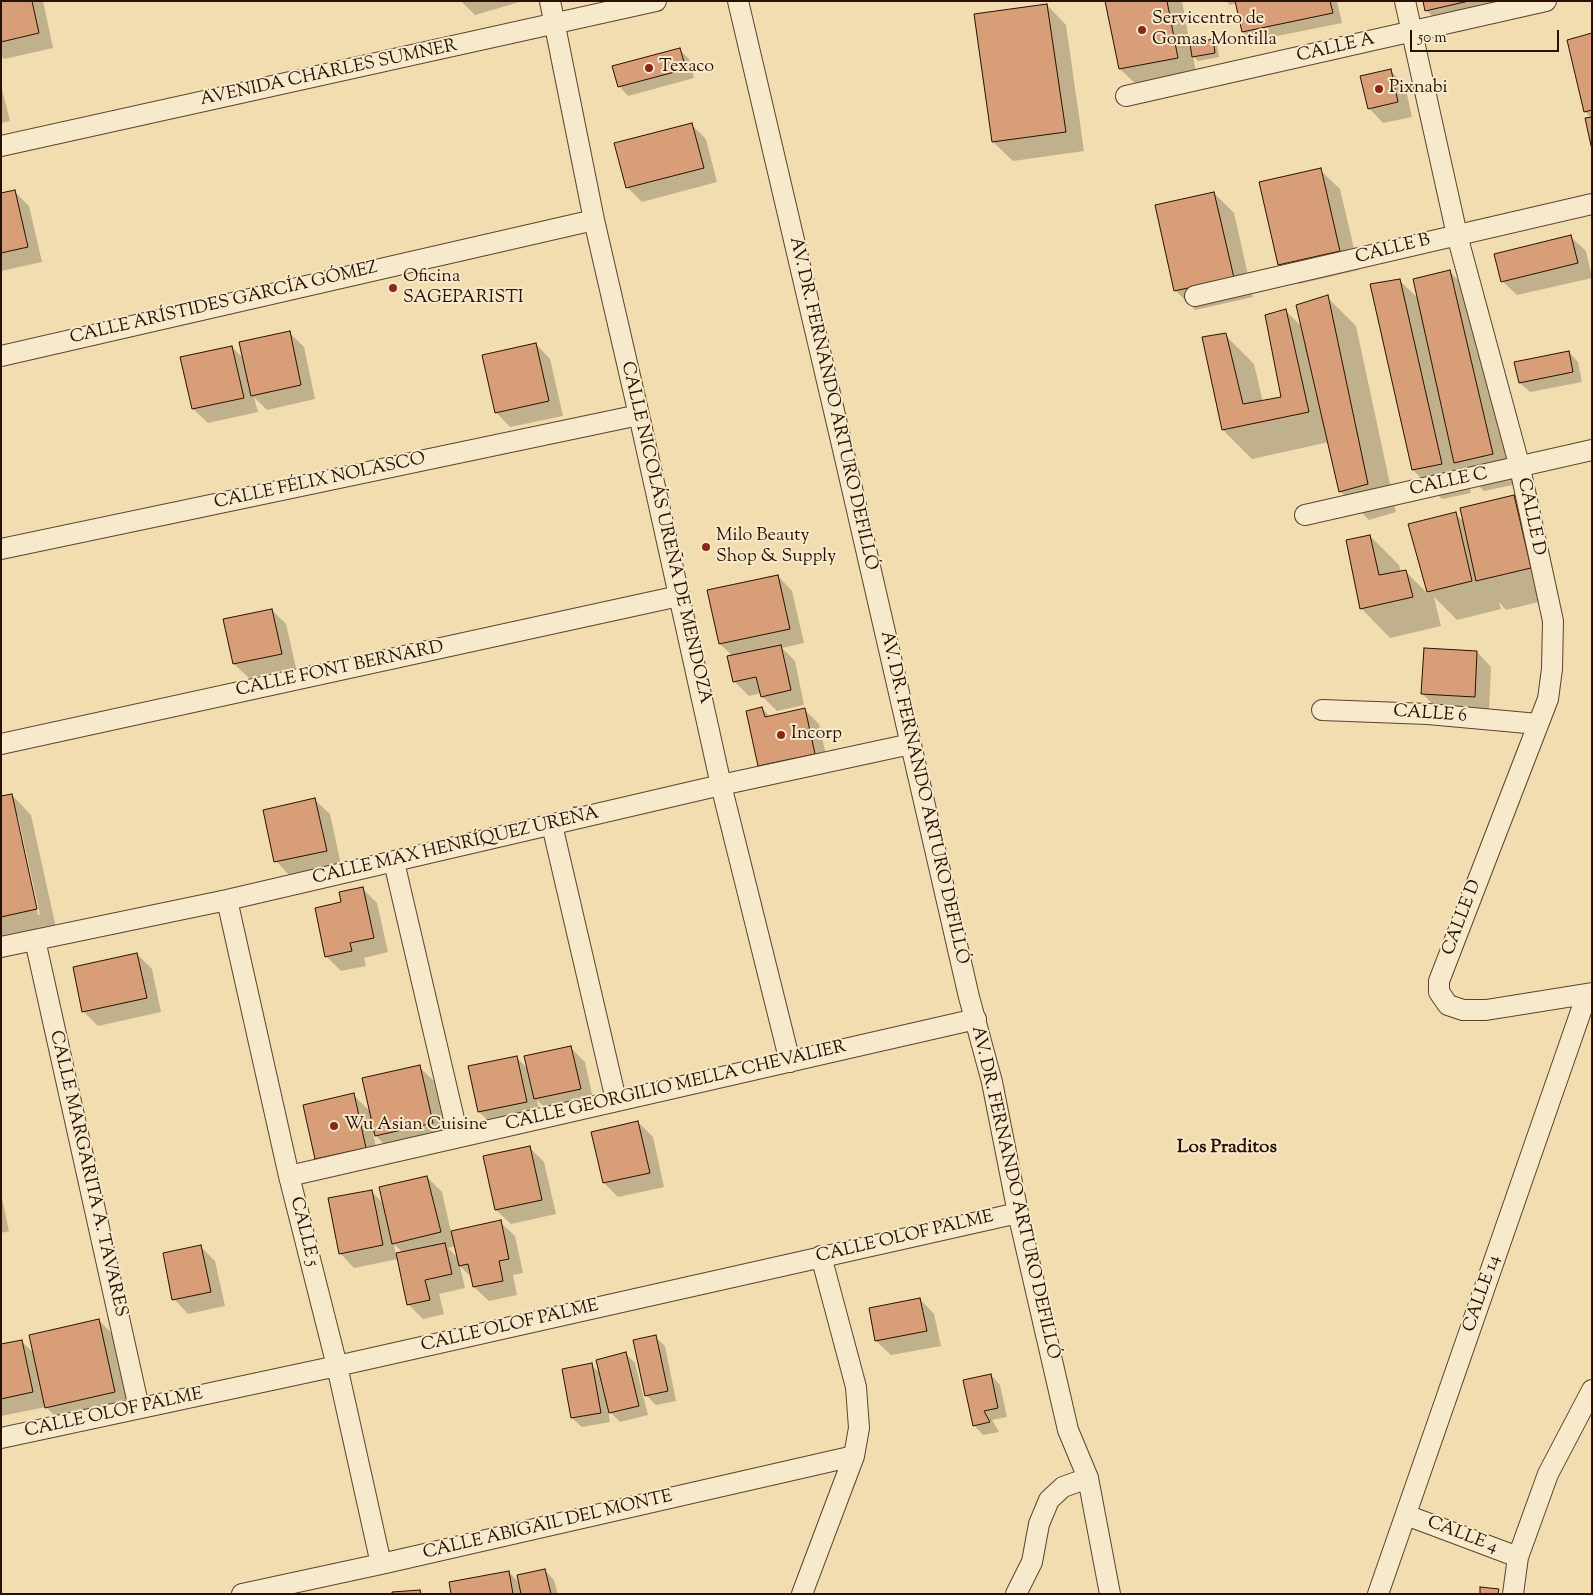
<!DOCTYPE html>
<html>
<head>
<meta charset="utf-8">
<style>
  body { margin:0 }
  #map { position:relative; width:1593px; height:1595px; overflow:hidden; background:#f2ddb0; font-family:"Sorts Mill Goudy",serif }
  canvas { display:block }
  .frame { position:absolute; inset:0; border:2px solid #291000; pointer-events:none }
  .scale { position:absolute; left:1410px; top:30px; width:149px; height:22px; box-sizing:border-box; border:2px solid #291000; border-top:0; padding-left:6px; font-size:15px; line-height:18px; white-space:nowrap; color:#291000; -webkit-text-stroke:4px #f7e9cc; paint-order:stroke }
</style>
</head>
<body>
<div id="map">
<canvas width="1593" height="1595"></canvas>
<div class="frame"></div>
<div class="scale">50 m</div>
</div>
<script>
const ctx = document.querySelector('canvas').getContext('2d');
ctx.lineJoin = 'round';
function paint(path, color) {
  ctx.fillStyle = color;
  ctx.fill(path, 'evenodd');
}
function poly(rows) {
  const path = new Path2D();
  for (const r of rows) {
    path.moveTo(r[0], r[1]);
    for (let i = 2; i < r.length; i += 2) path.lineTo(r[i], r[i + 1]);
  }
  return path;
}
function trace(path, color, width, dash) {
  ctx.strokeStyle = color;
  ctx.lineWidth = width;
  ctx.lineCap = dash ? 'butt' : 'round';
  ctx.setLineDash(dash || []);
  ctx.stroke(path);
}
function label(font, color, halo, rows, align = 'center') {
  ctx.font = font + ' "Sorts Mill Goudy",serif';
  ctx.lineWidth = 4;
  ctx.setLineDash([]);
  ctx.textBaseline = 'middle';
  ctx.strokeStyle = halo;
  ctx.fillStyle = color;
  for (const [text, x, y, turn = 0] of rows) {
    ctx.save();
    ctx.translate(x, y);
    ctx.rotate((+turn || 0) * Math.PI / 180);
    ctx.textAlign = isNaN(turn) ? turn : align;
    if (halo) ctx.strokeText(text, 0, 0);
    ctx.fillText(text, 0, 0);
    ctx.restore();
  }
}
paint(poly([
  [1,1,43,1,53,48,4,59,1,56],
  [461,1,523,1,475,15],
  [1107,1,1182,1,1190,45,1212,41,1217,45,1219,57,1198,61,1193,56,1197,77,1140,88,1120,69],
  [1226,1,1337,1,1342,23,1252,41,1243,32,1237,3,1230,5],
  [1424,1,1547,1,1441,25,1426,10],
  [1047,5,1066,25,1084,151,1013,161,993,142],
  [1592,35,1592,144,1591,118,1585,111],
  [680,50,689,59,694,78,628,96,619,86],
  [1390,70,1405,85,1412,117,1383,123,1369,108],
  [1,85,10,121,1,123],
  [692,125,706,139,717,182,642,202,627,187],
  [1320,170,1340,189,1359,270,1299,284,1280,265,1261,183],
  [15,192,29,206,42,262,1,271,1,195],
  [1214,193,1234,213,1253,297,1195,310,1175,290],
  [1571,237,1586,251,1592,278,1517,295,1502,281],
  [1450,272,1479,301,1522,483,1484,491,1466,473,1471,493,1442,499,1413,470,1399,280,1419,299],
  [1327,297,1356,326,1396,512,1369,520,1340,491,1329,442,1252,459,1223,430,1225,335,1254,364,1263,402,1283,398,1286,311,1303,328],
  [289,332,304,347,315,399,267,410,254,397,258,412,208,423,193,409,232,347,245,360],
  [536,344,550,359,563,416,510,427,496,412],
  [1569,352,1578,362,1582,382,1530,392,1520,383],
  [1514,496,1543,525,1559,597,1506,610,1499,602,1501,609,1457,620,1434,597,1441,626,1390,638,1362,609,1370,536,1399,565,1401,572,1405,571,1428,594,1410,525,1455,514,1464,522],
  [778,576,792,591,804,643,782,648,795,661,804,705,777,711,762,696,761,693,749,696,734,681,733,656,720,644],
  [272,610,286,624,296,668,249,678,234,664,224,620],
  [1477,652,1491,667,1489,711,1437,709,1423,694],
  [762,708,770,717,805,710,819,724,829,768,773,780,759,765],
  [12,795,31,815,56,928,6,939,1,935,1,798],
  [16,816,18,816,40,915,38,915],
  [315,800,330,814,341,865,290,876,276,861],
  [362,888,377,903,388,952,364,958,366,966,341,971,326,956,343,903],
  [137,954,152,969,161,1012,98,1026,84,1012],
  [570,1047,585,1062,594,1104,550,1113,537,1100,540,1116,494,1126,479,1112,516,1057,529,1070],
  [419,1067,434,1081,447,1138,390,1150,373,1133,379,1162,330,1173,316,1158,353,1095,371,1112],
  [638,1122,653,1137,664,1187,618,1197,604,1183],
  [529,1147,544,1162,556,1214,511,1224,496,1210],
  [427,1177,442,1192,451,1232,500,1222,515,1236,523,1273,513,1275,517,1295,489,1301,474,1287,472,1278,460,1266,465,1288,439,1294,444,1314,423,1319,408,1304,398,1259,354,1268,340,1253,371,1191,384,1204],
  [394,1244,403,1253,396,1255],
  [456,1246,458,1258,448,1248],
  [1,1194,9,1231,1,1233],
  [200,1246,215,1261,225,1306,188,1314,174,1299],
  [920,1299,934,1314,941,1346,891,1355,876,1341],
  [99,1320,118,1340,134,1412,66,1427,46,1407,1,1416,1,1345,21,1341,35,1354],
  [655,1337,665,1346,676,1401,656,1405,646,1395],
  [626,1354,635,1363,648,1415,620,1422,608,1410,610,1422,582,1427,572,1418,591,1365,601,1374],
  [991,1375,1000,1385,1007,1417,992,1420,999,1432,983,1435,974,1425],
  [545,1570,554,1580,558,1594,453,1594,509,1572,520,1584]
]), '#0003');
const building = poly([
  [1,1,32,1,39,33,1,42,1,1],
  [1105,1,1167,1,1178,58,1119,69,1105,1],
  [1235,1,1330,1,1333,13,1242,32,1235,1],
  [1423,1,1469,1,1425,11,1423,1],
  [1047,4,1066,132,992,142,974,14,1047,4],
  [1592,33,1592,110,1584,112,1567,40,1592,33],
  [1213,39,1215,53,1192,57,1190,44,1213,39],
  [680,48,686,69,618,87,612,66,680,48],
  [1391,69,1398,102,1368,109,1360,76,1391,69],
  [1592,117,1592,150,1585,118,1592,117],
  [692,123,704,168,626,188,614,143,692,123],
  [1321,168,1340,251,1278,265,1259,182,1321,168],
  [15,190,28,247,1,253,1,193,15,190],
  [1214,192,1234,278,1174,291,1155,205,1214,192],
  [1571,235,1578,263,1501,282,1494,254,1571,235],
  [1450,270,1493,454,1454,463,1413,279,1450,270],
  [1400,279,1442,464,1412,470,1370,284,1400,279],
  [1328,295,1368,484,1339,492,1296,305,1328,295],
  [1286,309,1309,412,1222,430,1202,337,1226,333,1243,404,1281,397,1265,315,1286,309],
  [290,331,301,385,251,396,239,342,290,331],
  [536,343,549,401,495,413,482,355,536,343],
  [232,346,244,398,192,409,180,357,232,346],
  [1569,351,1573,372,1519,383,1514,362,1569,351],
  [1514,495,1531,568,1476,581,1460,508,1514,495],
  [1456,512,1472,581,1427,592,1408,524,1456,512],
  [1370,535,1379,575,1406,570,1413,597,1360,609,1346,540,1370,535],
  [778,575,790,629,719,644,707,590,778,575],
  [272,609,282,654,233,664,223,619,272,609],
  [781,645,791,690,761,697,756,677,733,682,727,656,781,645],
  [1424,648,1477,651,1475,697,1421,694,1424,648],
  [762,707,765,717,805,708,815,754,758,766,746,711,762,707],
  [12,794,37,909,1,917,1,796,12,794],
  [315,798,327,851,274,862,263,810,315,798],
  [363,887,374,938,350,943,352,951,325,957,315,908,341,902,339,892,363,887],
  [137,953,147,998,82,1012,73,967,137,953],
  [571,1046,581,1089,534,1099,524,1056,571,1046],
  [517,1056,527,1102,478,1112,468,1066,517,1056],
  [420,1065,433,1123,375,1136,362,1078,420,1065],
  [354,1093,366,1148,315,1159,303,1105,354,1093],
  [638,1121,650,1173,603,1183,591,1132,638,1121],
  [530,1146,542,1200,495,1210,483,1156,530,1146],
  [427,1176,441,1232,392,1244,379,1187,427,1176],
  [372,1190,383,1245,339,1254,328,1198,372,1190],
  [501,1220,509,1259,499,1261,503,1281,473,1287,468,1264,459,1266,451,1231,501,1220],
  [445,1243,452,1274,425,1280,430,1300,407,1305,396,1253,445,1243],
  [201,1245,211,1292,172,1300,163,1253,201,1245],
  [920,1298,927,1331,875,1341,869,1308,920,1298],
  [99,1319,115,1392,45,1408,29,1335,99,1319],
  [656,1335,668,1391,645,1396,633,1340,656,1335],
  [22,1340,33,1392,1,1399,1,1344,22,1340],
  [626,1352,639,1406,609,1413,596,1360,626,1352],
  [592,1363,601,1413,571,1418,562,1369,592,1363],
  [991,1374,998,1408,984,1411,990,1422,973,1426,963,1380,991,1374],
  [545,1569,551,1594,521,1594,517,1575,545,1569],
  [509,1571,513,1594,451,1594,449,1582,509,1571],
  [1480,1587,1499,1589,1498,1594,1480,1594,1480,1587],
  [420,1590,421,1594,392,1594,392,1592,420,1590]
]);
paint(building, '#d89e78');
trace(building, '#291000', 1);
const minor = poly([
  [550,1,594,220,639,415,721,785,790,1062],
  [738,1,842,445,969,997,992,1082,1018,1213,1068,1430,1088,1478,1110,1594],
  [1405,1,1457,235,1520,468,1553,621,1552,669,1548,699,1439,981,1439,992,1448,1005,1463,1010,1486,1010,1592,993],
  [1126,96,1546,1],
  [1,146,656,1],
  [1195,296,1592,204],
  [1,356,594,220],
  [1305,515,1592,450],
  [1,549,639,415],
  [1322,710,1428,714,1538,724],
  [1,744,679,596],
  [552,825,616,1100],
  [394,862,458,1136],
  [227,900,289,1176,337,1366,381,1564],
  [35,940,139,1408],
  [1,947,227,900,721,785,911,744],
  [289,1176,976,1019],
  [1,1438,337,1366,1018,1213],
  [1406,1515,1518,1557],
  [242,1594,381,1564,854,1456],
  [802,1594,854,1456,859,1428,856,1387,821,1256],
  [1016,1594,1032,1562,1039,1524,1049,1500,1063,1487,1088,1478],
  [1378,1594,1587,994],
  [1513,1594,1518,1557,1548,1474,1592,1390]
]);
trace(minor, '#5b432c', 22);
trace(minor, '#f7e9cc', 20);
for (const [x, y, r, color] of [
  [1142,30,5,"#8f2418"],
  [649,68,5,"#8f2418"],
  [1379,89,5,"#8f2418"],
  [393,288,5,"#8f2418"],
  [706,547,5,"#8f2418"],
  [781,735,5,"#8f2418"],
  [334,1126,5,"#8f2418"]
]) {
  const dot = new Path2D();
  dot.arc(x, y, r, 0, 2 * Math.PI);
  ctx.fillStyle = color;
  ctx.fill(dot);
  trace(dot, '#f7e9cc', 2);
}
label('18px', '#291000', '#f7e9cc', [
  ["Servicentro de",1152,20],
  ["Gomas Montilla",1152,41],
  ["Texaco",659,68],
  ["Pixnabi",1389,89],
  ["Oficina",403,278],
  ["SAGEPARISTI",403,299],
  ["Milo Beauty",716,537],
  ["Shop & Supply",716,558],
  ["Incorp",791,735],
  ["Wu Asian Cuisine",344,1126]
], 'left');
label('18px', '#291000', '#f7e9cc', [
  ["CALLE A",1336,49,-13],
  ["AVENIDA CHARLES SUMNER",329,74,-12],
  ["CALLE B",1393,250,-14],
  ["CALLE ARÍSTIDES GARCÍA GÓMEZ",224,304,-13],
  ["AV. DR. FERNANDO ARTURO DEFILLÓ",832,404,77],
  ["CALLE FÉLIX NOLASCO",320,482,-12],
  ["CALLE C",1449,483,-12],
  ["CALLE D",1530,517,78],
  ["CALLE NICOLÁS UREÑA DE MENDOZA",665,533,77],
  ["CALLE FONT BERNARD",340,670,-12],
  ["CALLE 6",1430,715,4],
  ["AV. DR. FERNANDO ARTURO DEFILLÓ",923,798,77],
  ["CALLE MAX HENRÍQUEZ UREÑA",456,847,-13],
  ["CALLE D",1463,918,-69],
  ["CALLE GEORGILIO MELLA CHEVALIER",676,1087,-13],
  ["CALLE MARGARITA A. TAVARES",87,1174,77],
  ["AV. DR. FERNANDO ARTURO DEFILLÓ",1014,1193,77],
  ["CALLE 5",303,1232,76],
  ["CALLE OLOF PALME",905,1238,-13],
  ["CALLE 14",1483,1294,-71],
  ["CALLE OLOF PALME",510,1327,-13],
  ["CALLE OLOF PALME",114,1414,-12],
  ["CALLE ABIGAIL DEL MONTE",548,1526,-13],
  ["CALLE 4",1462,1536,21]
]);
label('bold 19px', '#291000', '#f7e9cc', [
  ["Los Praditos",1227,1149]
]);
</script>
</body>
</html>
